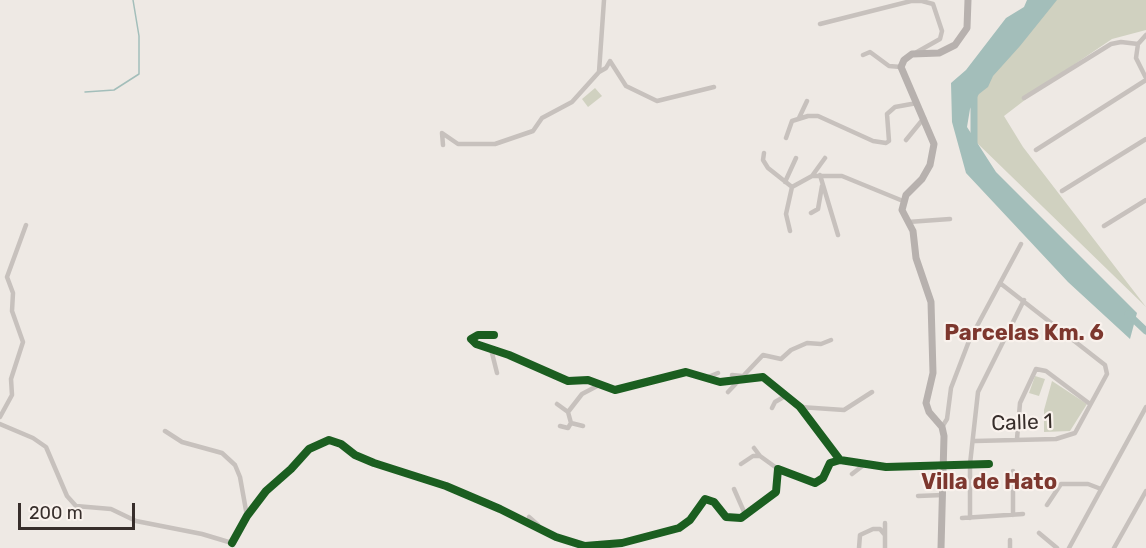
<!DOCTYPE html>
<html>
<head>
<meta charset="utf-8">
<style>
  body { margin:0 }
  #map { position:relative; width:1146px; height:548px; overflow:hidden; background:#eee9e4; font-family:Rubik,sans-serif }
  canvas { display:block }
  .scale { position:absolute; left:18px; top:503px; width:117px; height:27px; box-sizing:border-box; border:3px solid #372e2b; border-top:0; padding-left:8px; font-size:18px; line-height:21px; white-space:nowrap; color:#372e2b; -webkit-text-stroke:4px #f9f2ed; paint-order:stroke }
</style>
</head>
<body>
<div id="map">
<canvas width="1146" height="548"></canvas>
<div class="scale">200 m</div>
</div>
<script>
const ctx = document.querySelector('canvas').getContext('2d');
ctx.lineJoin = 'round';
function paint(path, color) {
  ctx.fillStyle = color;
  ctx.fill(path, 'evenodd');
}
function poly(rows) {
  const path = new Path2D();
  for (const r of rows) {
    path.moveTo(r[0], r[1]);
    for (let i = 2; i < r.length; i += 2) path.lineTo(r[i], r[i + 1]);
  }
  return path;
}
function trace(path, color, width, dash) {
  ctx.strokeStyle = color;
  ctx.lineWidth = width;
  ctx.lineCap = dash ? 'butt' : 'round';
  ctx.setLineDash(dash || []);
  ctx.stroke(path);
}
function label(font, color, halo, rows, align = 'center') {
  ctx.font = font + ' Rubik,sans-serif';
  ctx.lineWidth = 4.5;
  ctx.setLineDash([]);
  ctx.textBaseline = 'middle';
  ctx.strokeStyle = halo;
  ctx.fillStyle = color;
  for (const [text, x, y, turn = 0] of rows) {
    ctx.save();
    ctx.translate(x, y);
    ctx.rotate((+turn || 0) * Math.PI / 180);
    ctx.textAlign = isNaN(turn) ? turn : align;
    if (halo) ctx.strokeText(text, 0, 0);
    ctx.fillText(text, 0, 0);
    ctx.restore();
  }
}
paint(poly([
  [1056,0,1146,0,1146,30,1112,39,1047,83,1004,116,1023,147,1146,307,975,141,973,95],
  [595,88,602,96,588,107,582,99],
  [1035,376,1045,379,1039,396,1029,393],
  [1052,381,1087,404,1070,431,1044,432,1044,410]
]), '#d0d1c0');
paint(poly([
  [1027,0,1057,0,1020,46,993,76,988,87,979,94,970,109,967,127,996,172,1137,313,1130,339,1068,282,966,173,952,122,951,83,966,70,1006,18,1024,7]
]), '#a3beba');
trace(poly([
  [85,92,114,90,139,74,139,36,133,0]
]), '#a3beba', 1.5);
trace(poly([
  [974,94,974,143],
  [1128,314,1146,331]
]), '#a3beba', 7);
trace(poly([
  [820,24,911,1,922,1,933,4,942,31,940,39,917,52],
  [1146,35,1138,44,1136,58,1146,78],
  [863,55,870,52,889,66,901,67],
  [599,72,606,68,610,61,626,86,657,101,714,87],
  [1024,98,1111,44,1121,42,1138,44],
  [799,118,807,101],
  [786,138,792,121,808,116,818,116,873,141,886,143,889,141,887,114,895,107,917,103],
  [906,140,924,118],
  [443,145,442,133,458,144,495,144,533,131,542,118,572,102,599,72,604,0],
  [1036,150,1146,80],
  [764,153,763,160,768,168,792,187,812,176,842,176,903,201],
  [820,175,838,235],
  [812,176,825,158],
  [785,182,796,158],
  [1062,191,1146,139],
  [811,213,818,209,822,186],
  [908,222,950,219],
  [1104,226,1146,200],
  [790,231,786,214,792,187],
  [494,335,478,335,471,339,476,344,509,355,568,381,588,380,615,390,686,372,720,382,763,377,800,407,840,460,886,467,989,464],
  [491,349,497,373],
  [732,375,742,376],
  [708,377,718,373],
  [728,392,763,355,781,359,791,350,807,343,821,344,831,340],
  [557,404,568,412],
  [800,407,844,410,872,392],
  [772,408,775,402,787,395],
  [0,417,12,395,11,379,23,342,12,311,13,293,7,277,26,225],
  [0,424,33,438,46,447,67,496,76,506,111,509,136,521,202,534,232,543],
  [560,426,568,428,571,423],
  [583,426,571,423,568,412,582,394,601,384],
  [942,427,947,419,951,388,969,341,1021,244],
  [165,431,182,442,222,453,235,465,240,477,247,516],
  [1017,439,1020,403,1036,369,1046,371,1090,404],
  [975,441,1056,439,1075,433,1107,374,1105,365,1000,283],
  [754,448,760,456],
  [741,464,753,456,760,456,778,469],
  [1013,471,1013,515],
  [852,474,865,464],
  [734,489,745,514],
  [918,496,943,495],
  [1047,505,1061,484,1088,484,1101,489],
  [529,517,538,525],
  [962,518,1023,514],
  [970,518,970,464,978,392,1024,300],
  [885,523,885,535],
  [1039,533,1057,548],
  [232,543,247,516,266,491,291,469,309,449,329,440,341,444,355,455,374,463,446,486,500,509,556,537,585,546,622,543,679,528,690,520,705,499,714,502,726,517,741,518,776,492,778,469,815,483,823,478,830,463,840,460],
  [859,548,860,535,873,529,880,529,885,535,885,548],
  [1010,548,1010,540],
  [1069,548,1146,407],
  [1114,548,1146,491]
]), '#c7c1bd', 4.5);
trace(poly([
  [941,548,944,436,942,427,929,412,926,403,933,373,931,302,916,258,913,231,902,210,906,195,922,179,930,165,934,144,901,67,904,60,912,54,939,53,955,45,967,28,968,0]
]), '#b7b1ae', 7);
trace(poly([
  [494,335,478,335,471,339,476,344,509,355,568,381,588,380,615,390,686,372,720,382,763,377,800,407,840,460,886,467,989,464],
  [232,543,247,516,266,491,291,469,309,449,329,440,341,444,355,455,374,463,446,486,500,509,556,537,585,546,622,543,679,528,690,520,705,499,714,502,726,517,741,518,776,492,778,469,815,483,823,478,830,463,840,460]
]), '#1b5e20', 8);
label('21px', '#372e2b', '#f9f2ed', [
  ["Calle 1",1022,423,-2]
]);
label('bold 22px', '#7d372e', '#f9f2ed', [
  ["Parcelas Km. 6",1024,334],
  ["Villa de Hato",989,483]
]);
</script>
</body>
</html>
